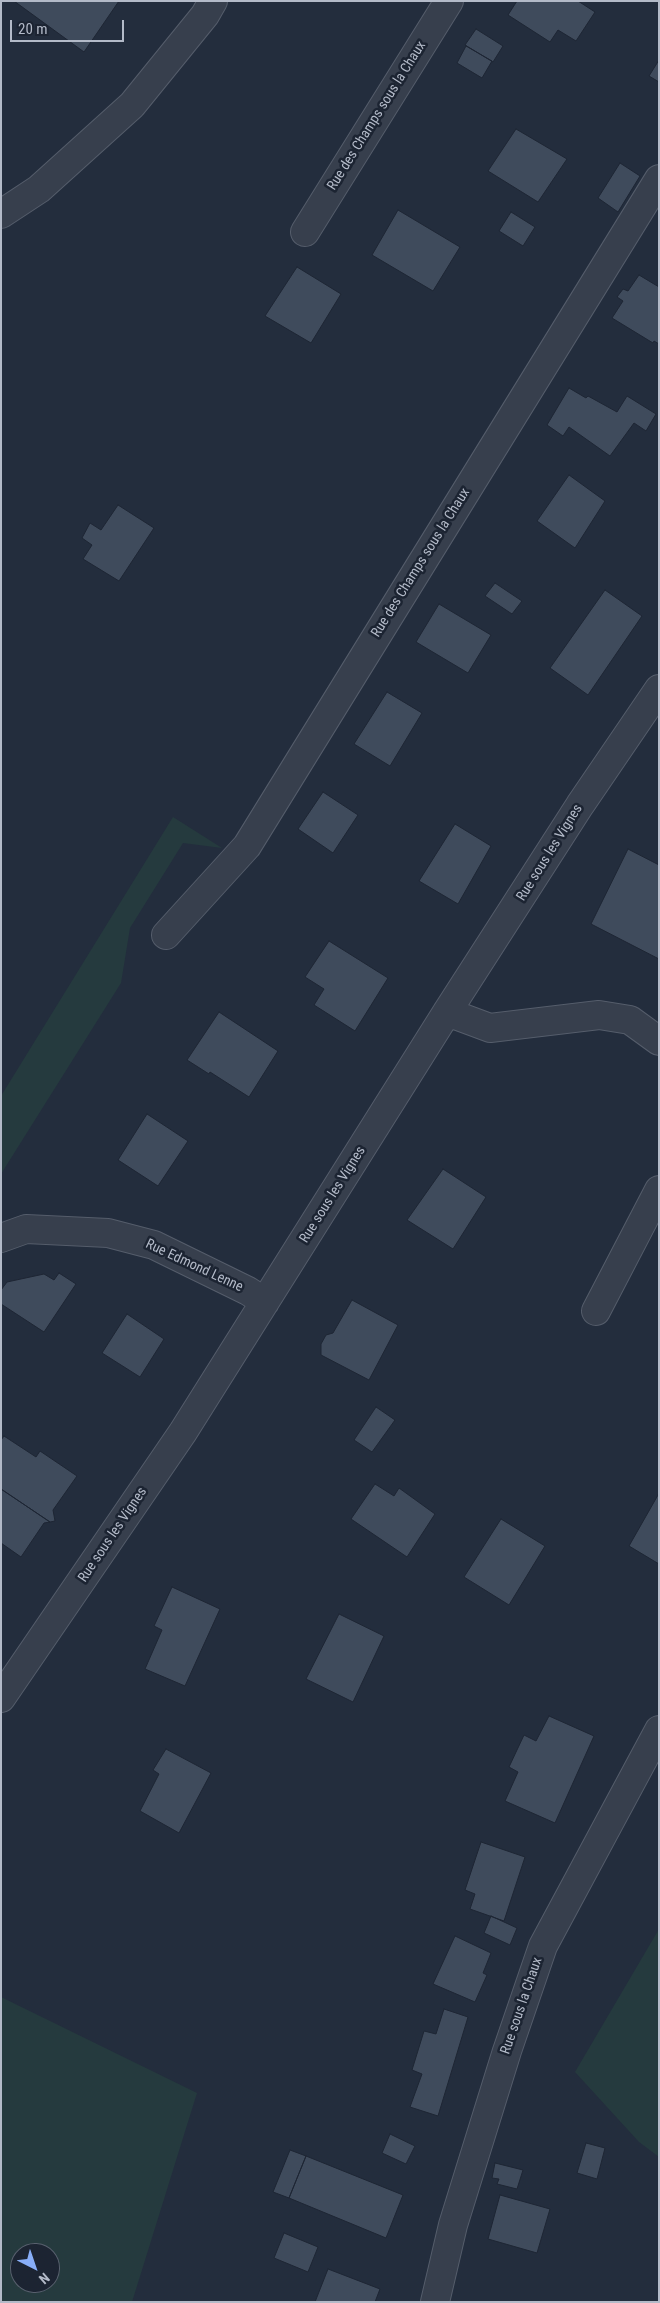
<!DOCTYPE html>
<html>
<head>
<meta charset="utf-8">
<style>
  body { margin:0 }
  #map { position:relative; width:660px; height:2303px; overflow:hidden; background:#232d3d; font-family:"Roboto Condensed",sans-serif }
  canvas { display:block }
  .frame { position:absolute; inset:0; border:2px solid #b3bac8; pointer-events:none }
  .north { position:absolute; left:10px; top:2243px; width:50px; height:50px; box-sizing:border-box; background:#1c2432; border:1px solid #58606e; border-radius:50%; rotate:139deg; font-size:14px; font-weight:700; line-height:20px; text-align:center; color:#b3bac8 }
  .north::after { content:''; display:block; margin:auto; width:18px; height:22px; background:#88aef8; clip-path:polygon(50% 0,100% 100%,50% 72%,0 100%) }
  .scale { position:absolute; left:10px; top:20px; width:114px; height:22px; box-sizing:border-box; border:2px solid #b3bac8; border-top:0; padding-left:6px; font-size:15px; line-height:18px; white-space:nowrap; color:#b3bac8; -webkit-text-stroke:4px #1c2432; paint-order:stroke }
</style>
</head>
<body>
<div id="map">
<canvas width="660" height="2303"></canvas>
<div class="frame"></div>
<div class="north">N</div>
<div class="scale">20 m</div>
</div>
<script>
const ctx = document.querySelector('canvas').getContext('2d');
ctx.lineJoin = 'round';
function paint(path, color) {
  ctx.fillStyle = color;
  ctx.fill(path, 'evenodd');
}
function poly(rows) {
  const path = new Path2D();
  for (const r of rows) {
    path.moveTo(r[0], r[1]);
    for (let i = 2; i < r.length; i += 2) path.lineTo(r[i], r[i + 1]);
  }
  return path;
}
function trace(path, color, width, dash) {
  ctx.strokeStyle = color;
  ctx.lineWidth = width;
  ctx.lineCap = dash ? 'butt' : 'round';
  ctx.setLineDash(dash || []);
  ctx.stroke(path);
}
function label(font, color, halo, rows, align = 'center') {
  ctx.font = font + ' "Roboto Condensed",sans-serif';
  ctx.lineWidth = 5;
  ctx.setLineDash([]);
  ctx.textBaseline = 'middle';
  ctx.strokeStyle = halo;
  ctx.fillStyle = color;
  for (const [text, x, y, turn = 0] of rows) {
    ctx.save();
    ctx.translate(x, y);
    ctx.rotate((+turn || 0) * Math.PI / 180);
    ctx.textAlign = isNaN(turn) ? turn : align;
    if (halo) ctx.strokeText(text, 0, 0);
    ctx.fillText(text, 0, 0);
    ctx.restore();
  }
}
paint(poly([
  [173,817,222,848,183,843,130,928,121,983,1,1174,1,1096],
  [659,1929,659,2157,639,2142,575,2072],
  [1,1997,197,2093,132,2302,1,2302],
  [20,2253,50,2253,50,2283,20,2283]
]), '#253a3e');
const building = poly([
  [14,1,119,1,84,52,14,1],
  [517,1,578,1,595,12,576,41,558,30,550,42,508,15,517,1],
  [476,29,503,46,493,62,465,45,476,29],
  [466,46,492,61,482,78,457,63,466,46],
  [659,60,659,82,649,76,659,60],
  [516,129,567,159,538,202,488,171,516,129],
  [620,163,640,176,618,212,598,198,620,163],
  [398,210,460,247,433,291,372,255,398,210],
  [511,212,535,227,523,246,499,231,511,212],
  [297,267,341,294,311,343,265,316,297,267],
  [639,275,659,287,659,344,654,341,653,343,612,318,623,301,617,297,623,289,628,291,639,275],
  [569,388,586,398,588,396,617,412,627,396,656,414,646,431,634,423,610,456,569,427,563,436,547,425,569,388],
  [569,475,605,501,575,548,537,521,569,475],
  [118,505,154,528,119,581,83,559,92,545,82,538,90,523,101,530,118,505],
  [495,583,522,601,512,614,485,596,495,583],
  [605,590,642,616,588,695,550,668,605,590],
  [439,604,491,635,468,673,416,642,439,604],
  [387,692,422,713,390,766,354,744,387,692],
  [323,792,358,815,333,853,298,829,323,792],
  [455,824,491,846,458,904,419,881,455,824],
  [628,849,659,865,659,959,591,924,628,849],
  [329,941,388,978,355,1031,314,1005,324,989,305,977,329,941],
  [219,1012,278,1051,249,1097,210,1072,209,1074,187,1060,219,1012],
  [147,1114,188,1141,158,1186,118,1160,147,1114],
  [443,1169,486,1197,453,1249,407,1220,443,1169],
  [59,1273,76,1284,44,1332,1,1304,1,1290,7,1282,44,1274,54,1280,59,1273],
  [352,1300,398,1325,369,1380,321,1355,321,1344,326,1335,333,1333,352,1300],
  [127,1314,164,1339,140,1377,102,1353,127,1314],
  [376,1407,395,1420,372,1452,354,1440,376,1407],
  [4,1436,36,1457,40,1451,77,1476,53,1510,55,1521,50,1522,1,1489,1,1440,4,1436],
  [375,1484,394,1496,399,1488,435,1514,407,1557,351,1519,375,1484],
  [1,1489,50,1522,44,1523,21,1557,1,1543,1,1489],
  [658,1495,659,1496,659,1564,629,1546,658,1495],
  [501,1519,545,1546,509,1605,464,1577,501,1519],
  [172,1587,220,1609,185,1686,145,1669,162,1630,154,1626,172,1587],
  [339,1614,384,1636,353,1702,306,1679,339,1614],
  [549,1716,594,1736,555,1823,505,1801,518,1772,509,1767,524,1735,536,1741,549,1716],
  [166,1749,211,1773,179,1833,140,1811,159,1774,153,1770,166,1749],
  [481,1842,525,1857,504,1921,470,1909,475,1894,465,1890,481,1842],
  [491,1916,517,1928,510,1945,484,1933,491,1916],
  [455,1936,491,1953,483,1973,487,1975,475,2002,433,1984,455,1936],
  [444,2009,468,2017,438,2116,410,2107,422,2074,412,2070,424,2031,436,2034,444,2009],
  [390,2134,415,2146,406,2164,382,2153,390,2134],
  [586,2143,605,2148,597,2179,577,2173,586,2143],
  [290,2150,306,2156,289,2198,273,2192,290,2150],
  [306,2156,403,2195,386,2238,289,2198,306,2156],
  [495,2163,523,2170,517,2189,497,2184,499,2179,492,2178,495,2163],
  [500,2195,550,2209,537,2253,488,2239,500,2195],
  [284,2233,318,2247,308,2272,274,2258,284,2233],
  [328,2269,380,2289,375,2302,315,2302,328,2269]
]);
paint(building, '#3f4b5c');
trace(building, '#1e2634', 1);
const minor = poly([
  [1,214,39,189,132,105,205,15,213,1],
  [305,232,449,1],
  [166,935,247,846,659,179],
  [447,1012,490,1028,599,1015,630,1020,659,1041],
  [1,1238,26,1229,108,1233,154,1245,248,1291,265,1302],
  [596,1311,659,1190],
  [1,1698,183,1432,447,1012,580,805,659,689],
  [435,2302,453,2225,507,2051,543,1946,659,1730]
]);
trace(minor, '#555d6b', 30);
trace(minor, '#373f4d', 28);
label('14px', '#b3bac8', '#1c2432', [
  ["Rue des Champs sous la Chaux",377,116,-58],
  ["Rue des Champs sous la Chaux",421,563,-58],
  ["Rue sous les Vignes",550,853,-58],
  ["Rue sous les Vignes",333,1195,-58],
  ["Rue Edmond Lenne",194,1266,25],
  ["Rue sous les Vignes",113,1535,-56],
  ["Rue sous la Chaux",522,2006,-71]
]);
</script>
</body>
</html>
